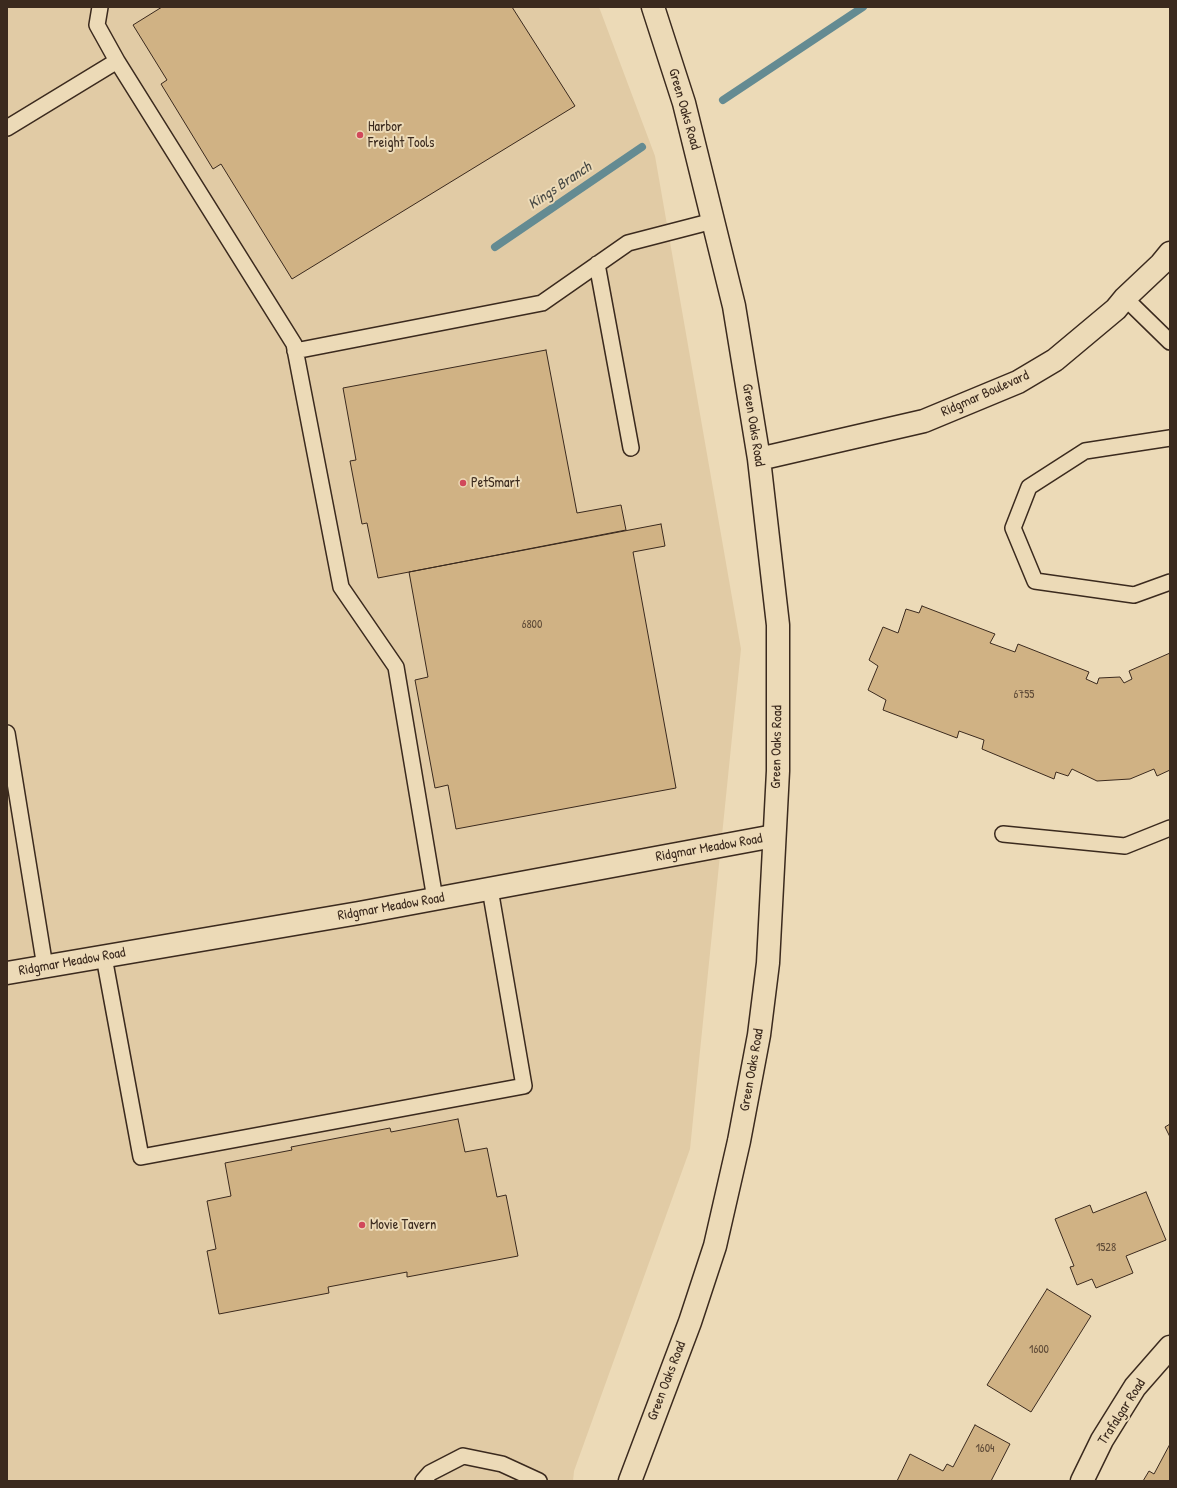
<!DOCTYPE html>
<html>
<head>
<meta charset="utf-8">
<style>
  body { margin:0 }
  #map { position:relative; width:1177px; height:1488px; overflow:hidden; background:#ecdab7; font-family:"Patrick Hand",sans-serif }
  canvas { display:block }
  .frame { position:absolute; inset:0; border:8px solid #3b2a1e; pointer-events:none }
</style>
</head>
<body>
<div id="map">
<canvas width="1177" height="1488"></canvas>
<div class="frame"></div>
</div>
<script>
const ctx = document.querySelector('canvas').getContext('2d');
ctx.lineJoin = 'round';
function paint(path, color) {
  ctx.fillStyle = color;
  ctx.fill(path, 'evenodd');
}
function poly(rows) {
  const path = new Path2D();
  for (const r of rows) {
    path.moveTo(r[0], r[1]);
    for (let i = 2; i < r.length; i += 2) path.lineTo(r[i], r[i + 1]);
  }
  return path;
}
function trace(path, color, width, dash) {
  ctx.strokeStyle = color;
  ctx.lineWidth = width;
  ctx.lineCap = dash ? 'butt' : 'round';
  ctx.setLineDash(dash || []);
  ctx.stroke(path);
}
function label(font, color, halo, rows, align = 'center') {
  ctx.font = font + ' "Patrick Hand",sans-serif';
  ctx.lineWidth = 4;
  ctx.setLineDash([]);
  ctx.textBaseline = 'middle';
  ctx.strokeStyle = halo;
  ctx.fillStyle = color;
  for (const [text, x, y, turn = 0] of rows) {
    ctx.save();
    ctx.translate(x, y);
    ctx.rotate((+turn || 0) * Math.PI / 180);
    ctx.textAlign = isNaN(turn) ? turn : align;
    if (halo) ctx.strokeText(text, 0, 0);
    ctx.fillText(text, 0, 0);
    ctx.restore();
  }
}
paint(poly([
  [7,7,599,7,655,156,741,649,690,1149,574,1471,573,1481,7,1481]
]), '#e1cba5');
trace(poly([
  [723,100,863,7],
  [495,247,642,147]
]), '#648b92', 8);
const building = poly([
  [162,7,512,7,575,106,292,279,221,164,213,169,161,84,167,80,133,25,162,7],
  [546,350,577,513,621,505,626,530,378,578,367,523,362,524,350,461,356,460,343,388,546,350],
  [661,524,665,546,633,552,676,788,456,829,448,785,435,788,415,680,428,677,409,572,661,524],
  [922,606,995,634,990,643,1015,652,1018,644,1089,672,1086,679,1097,684,1099,678,1120,677,1124,683,1132,679,1129,671,1170,653,1170,770,1157,776,1154,769,1130,779,1097,781,1072,769,1068,776,1056,772,1054,779,982,749,984,740,959,731,957,738,883,710,886,700,868,690,878,666,869,660,883,627,898,633,906,609,919,613,922,606],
  [458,1119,465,1152,487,1148,497,1197,506,1195,518,1256,407,1277,407,1272,328,1287,329,1293,219,1314,207,1251,216,1249,207,1201,231,1196,225,1163,292,1150,291,1147,390,1128,391,1132,458,1119],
  [1170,1124,1170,1137,1165,1127,1170,1124],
  [1146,1192,1166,1240,1126,1256,1133,1273,1096,1288,1092,1279,1077,1285,1070,1267,1074,1266,1055,1219,1090,1205,1093,1213,1146,1192],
  [1047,1289,1091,1316,1031,1412,987,1385,1047,1289],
  [975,1425,1010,1444,991,1481,897,1481,910,1454,943,1471,947,1464,953,1467,975,1425],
  [1170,1444,1170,1481,1143,1481,1149,1471,1154,1474,1170,1444]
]);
paint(building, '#d0b284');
trace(building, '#3b2a1e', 1);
const lane = poly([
  [100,7,97,25,117,61],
  [7,128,117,61,294,344,341,587,396,667,435,899],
  [597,264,631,448],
  [1125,298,1170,342],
  [295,351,542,303,628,243,713,221],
  [1170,438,1085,451,1029,487,1013,528,1035,581,1134,595,1170,582],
  [7,733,45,967],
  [1003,834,1125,846,1170,828],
  [104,957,141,1157,524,1086,490,889],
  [423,1481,430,1473,463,1456,502,1464,539,1481]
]);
const street = poly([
  [7,973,359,913,774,836],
  [1082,1481,1102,1440,1135,1387,1170,1347]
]);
const secondary = poly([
  [759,459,924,421,1018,382,1055,360,1116,309,1125,298,1161,264,1170,253],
  [630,1481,690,1322,715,1246,739,1141,759,1035,768,963,778,771,778,625,759,459,734,306,684,103,653,7]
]);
trace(lane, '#3b2a1e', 18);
trace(street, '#3b2a1e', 25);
trace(secondary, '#3b2a1e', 25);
trace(lane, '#ecdab7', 15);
trace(street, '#ecdab7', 22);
trace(secondary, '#ecdab7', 22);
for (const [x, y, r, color] of [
  [360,135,4,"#d1495b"],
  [463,483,4,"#d1495b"],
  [362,1225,4,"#d1495b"]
]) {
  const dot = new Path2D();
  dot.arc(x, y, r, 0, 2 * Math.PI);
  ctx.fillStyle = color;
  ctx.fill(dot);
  trace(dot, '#ecdab7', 1.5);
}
label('12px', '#604c38', null, [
  ["6800",532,625],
  ["6755",1024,695],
  ["1528",1106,1248],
  ["1600",1039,1350],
  ["1604",985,1449]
]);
label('14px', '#3b2a1e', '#ecdab7', [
  ["Green Oaks Road",684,109,74],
  ["Ridgmar Boulevard",985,394,-24],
  ["Green Oaks Road",753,425,81],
  ["Green Oaks Road",777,747,-89],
  ["Ridgmar Meadow Road",709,848,-10],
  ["Ridgmar Meadow Road",391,907,-10],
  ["Ridgmar Meadow Road",72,962,-10],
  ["Green Oaks Road",752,1070,-80],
  ["Green Oaks Road",667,1381,-69],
  ["Trafalgar Road",1122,1412,-57]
]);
label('14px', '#3b2a1e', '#ecdab7', [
  ["Harbor",368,127],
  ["Freight Tools",368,143],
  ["PetSmart",471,483],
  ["Movie Tavern",370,1225]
], 'left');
label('italic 15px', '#494a45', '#ecdab7', [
  ["Kings Branch",560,186,-34]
]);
</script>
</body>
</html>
